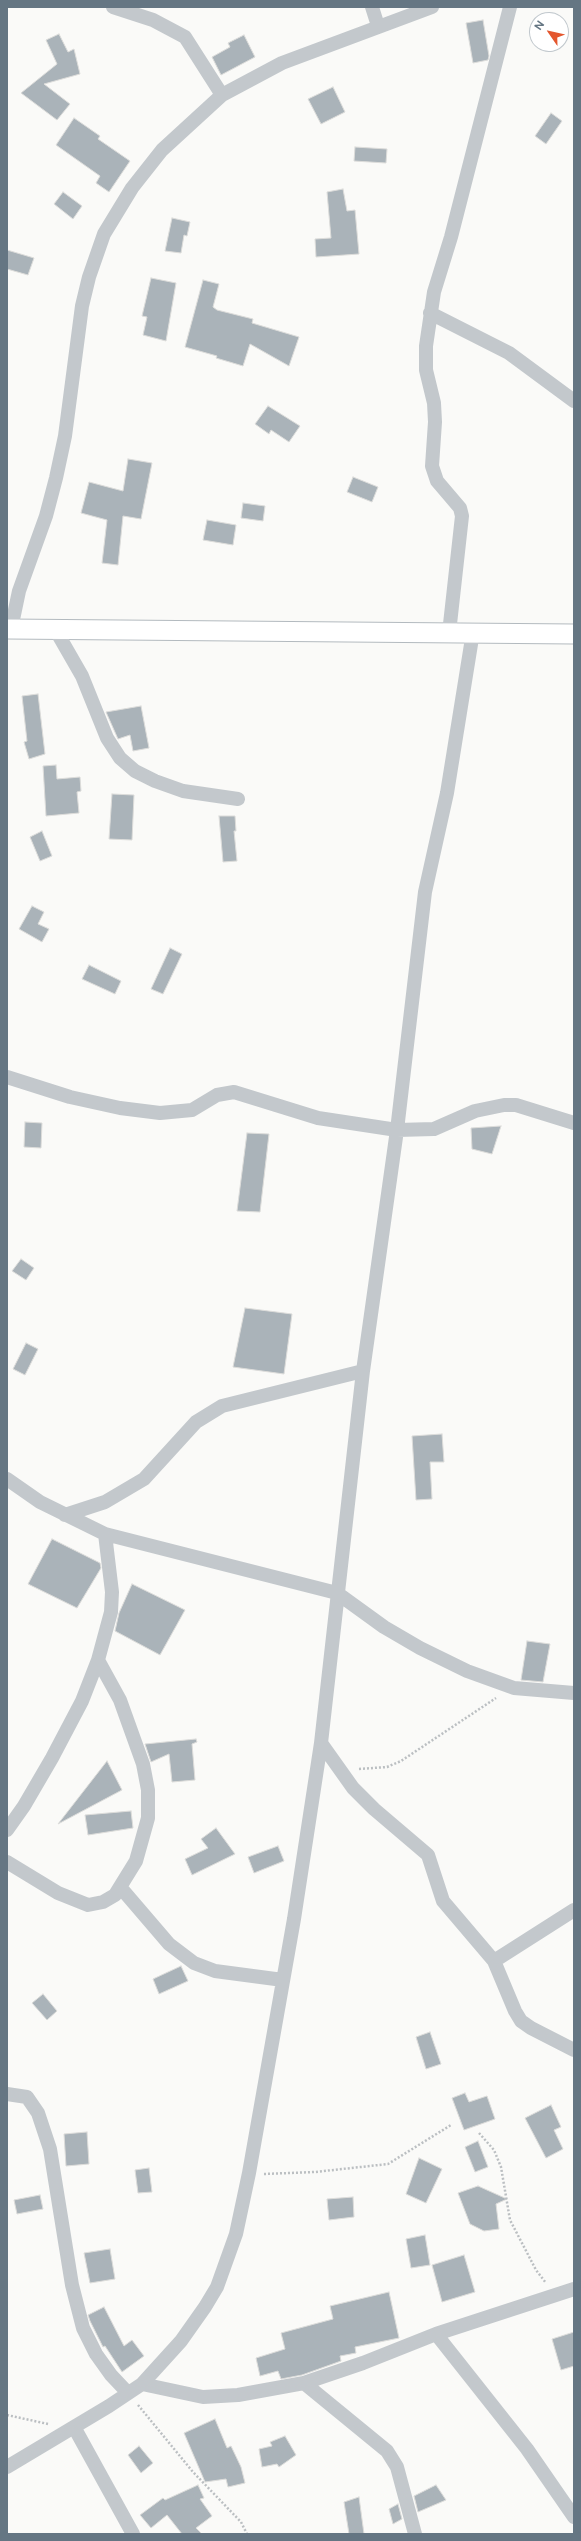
<!DOCTYPE html>
<html>
<head>
<meta charset="utf-8">
<style>
  body { margin:0 }
  #map { position:relative; width:581px; height:2541px; overflow:hidden; background:#fafaf8; font-family:Figtree,sans-serif }
  canvas { display:block }
  .frame { position:absolute; inset:0; border:8px solid #657683; pointer-events:none }
  .north { position:absolute; left:529px; top:12px; width:40px; height:40px; box-sizing:border-box; background:#fff; border:1px solid #c1c8cd; border-radius:50%; rotate:304deg; font-size:11px; font-weight:700; line-height:16px; text-align:center; color:#657683 }
  .north::after { content:''; display:block; margin:auto; width:14px; height:18px; background:#e4572e; clip-path:polygon(50% 0,100% 100%,50% 72%,0 100%) }
</style>
</head>
<body>
<div id="map">
<canvas width="581" height="2541"></canvas>
<div class="frame"></div>
<div class="north">N</div>
</div>
<script>
const ctx = document.querySelector('canvas').getContext('2d');
ctx.lineJoin = 'round';
function paint(path, color) {
  ctx.fillStyle = color;
  ctx.fill(path, 'evenodd');
}
function poly(rows) {
  const path = new Path2D();
  for (const r of rows) {
    path.moveTo(r[0], r[1]);
    for (let i = 2; i < r.length; i += 2) path.lineTo(r[i], r[i + 1]);
  }
  return path;
}
function trace(path, color, width, dash) {
  ctx.strokeStyle = color;
  ctx.lineWidth = width;
  ctx.lineCap = dash ? 'butt' : 'round';
  ctx.setLineDash(dash || []);
  ctx.stroke(path);
}
const building = poly([
  [483,20,489,56,488,60,473,63,466,23,483,20],
  [59,34,68,52,74,49,80,74,44,84,70,104,57,120,21,93,57,64,46,40,59,34],
  [244,35,255,57,221,75,212,57,230,47,228,43,244,35],
  [333,87,345,112,321,124,308,99,333,87],
  [551,113,562,121,546,144,535,136,551,113],
  [74,118,100,136,98,139,130,161,109,192,96,183,100,176,56,145,74,118],
  [355,147,387,149,386,163,354,161,355,147],
  [343,189,347,211,355,210,359,254,316,257,315,239,331,238,327,192,343,189],
  [63,192,82,206,73,219,54,204,63,192],
  [172,218,190,222,187,236,184,235,181,253,165,251,172,218],
  [7,250,34,258,28,275,7,269,7,250],
  [151,278,176,283,166,341,143,335,147,317,142,316,151,278],
  [203,280,219,284,213,307,217,310,253,319,252,323,299,337,289,366,250,344,243,366,216,358,217,356,185,347,203,280],
  [268,406,300,426,289,442,271,430,269,434,255,424,268,406],
  [128,459,152,463,141,519,123,516,118,565,102,563,107,520,81,513,89,482,123,491,128,459],
  [353,477,378,487,372,502,347,492,353,477],
  [243,503,265,506,263,521,241,518,243,503],
  [207,520,236,525,233,545,203,540,207,520],
  [38,694,45,754,29,759,24,742,27,741,22,696,38,694],
  [141,706,149,748,133,751,130,735,118,739,106,712,141,706],
  [56,765,57,779,80,777,81,791,77,792,79,813,46,816,43,766,56,765],
  [112,794,134,795,132,840,109,839,112,794],
  [219,816,235,816,236,831,234,831,237,861,223,862,219,816],
  [42,831,52,856,40,861,30,837,42,831],
  [32,906,44,912,38,924,49,929,42,942,19,929,32,906],
  [170,948,182,954,163,994,151,989,170,948],
  [89,965,121,981,115,994,82,979,89,965],
  [25,1122,42,1123,41,1148,24,1147,25,1122],
  [501,1126,492,1154,472,1149,471,1128,501,1126],
  [247,1133,269,1134,260,1212,237,1211,247,1133],
  [21,1259,34,1268,26,1280,12,1271,21,1259],
  [245,1308,292,1314,284,1374,233,1367,245,1308],
  [26,1343,38,1349,25,1375,13,1369,26,1343],
  [442,1434,444,1462,430,1462,432,1499,416,1500,412,1436,442,1434],
  [52,1539,100,1563,101,1568,77,1608,28,1584,52,1539],
  [132,1584,185,1610,160,1655,115,1631,119,1613,132,1584],
  [527,1641,550,1644,543,1682,521,1680,527,1641],
  [196,1739,197,1742,192,1744,195,1780,172,1782,169,1754,151,1762,145,1744,196,1739],
  [107,1761,122,1790,58,1824,107,1761],
  [131,1811,133,1828,88,1835,85,1815,131,1811],
  [216,1828,235,1854,192,1875,185,1859,208,1848,201,1839,216,1828],
  [278,1846,284,1861,254,1873,248,1857,278,1846],
  [181,1966,188,1981,159,1994,153,1979,181,1966],
  [43,1994,57,2011,47,2020,32,2003,43,1994],
  [430,2032,441,2064,426,2069,416,2037,430,2032],
  [465,2093,469,2102,487,2096,495,2119,464,2130,452,2098,465,2093],
  [551,2105,561,2127,554,2130,563,2149,546,2158,525,2118,551,2105],
  [87,2132,89,2164,66,2166,64,2134,87,2132],
  [478,2141,488,2167,475,2172,465,2147,478,2141],
  [419,2158,442,2169,426,2203,406,2194,419,2158],
  [149,2168,152,2192,138,2193,135,2170,149,2168],
  [478,2186,507,2199,496,2204,499,2229,484,2231,470,2224,458,2193,478,2186],
  [40,2195,43,2209,17,2214,14,2200,40,2195],
  [353,2197,354,2217,329,2220,327,2199,353,2197],
  [425,2235,430,2265,411,2268,406,2239,425,2235],
  [110,2249,115,2279,90,2283,84,2253,110,2249],
  [464,2255,475,2292,442,2302,432,2265,464,2255],
  [389,2292,399,2338,355,2347,356,2353,340,2356,341,2361,302,2375,281,2379,278,2371,260,2376,256,2358,285,2349,281,2333,333,2319,330,2306,389,2292],
  [104,2307,124,2346,132,2340,144,2356,122,2372,105,2346,103,2347,90,2321,88,2315,104,2307],
  [574,2332,574,2366,561,2370,552,2339,574,2332],
  [215,2419,227,2448,231,2446,241,2467,245,2483,228,2487,226,2479,205,2482,184,2433,215,2419],
  [285,2436,296,2455,279,2467,277,2464,262,2467,259,2449,272,2446,270,2442,285,2436],
  [139,2446,153,2463,141,2473,128,2455,139,2446],
  [198,2485,204,2498,200,2499,212,2516,196,2528,202,2534,182,2534,167,2515,151,2528,140,2515,163,2498,165,2500,198,2485],
  [436,2485,446,2500,418,2512,414,2496,436,2485],
  [359,2497,364,2534,349,2534,344,2502,359,2497],
  [398,2504,402,2519,393,2524,389,2509,398,2504]
]);
paint(building, '#aab3b9');
trace(building, '#dcdcda', 1);
const secondary = poly([
  [7,629,574,634]
]);
trace(secondary, '#b3babf', 21);
trace(poly([
  [359,1769,387,1767,401,1761,496,1698],
  [479,2133,494,2150,501,2167,510,2220,536,2270,546,2283],
  [264,2174,315,2172,388,2164,451,2125],
  [138,2405,193,2472,241,2522,247,2534],
  [7,2415,48,2424]
]), '#bbbfc2', 2.5, [2, 2]);
trace(poly([
  [113,7,153,20,185,37,222,95],
  [372,7,378,26],
  [430,313,509,353,574,401],
  [11,629,19,591,46,516,56,478,65,436,82,306,89,277,104,234,132,188,162,150,222,95,282,63,432,7],
  [55,629,82,676,107,738,120,758,135,771,155,781,183,791,238,799],
  [449,633,462,516,460,508,437,481,432,466,435,422,434,403,426,370,426,346,434,292,451,237,510,7],
  [7,1077,70,1097,120,1108,160,1113,192,1110,217,1095,234,1092,318,1118,397,1130,434,1129,475,1111,504,1105,516,1105,574,1123],
  [7,1479,40,1502,105,1534,337,1593,384,1627,420,1648,467,1671,514,1688,574,1693],
  [65,1515,105,1502,144,1479,196,1422,222,1406,363,1371],
  [321,1743,353,1788,374,1809,428,1855,443,1901,494,1961,515,2011,521,2021,531,2028,574,2050],
  [7,1830,24,1806,52,1758,82,1701,98,1660,111,1612,112,1592,105,1534],
  [7,1862,58,1893,88,1905,103,1902,115,1895,136,1861,148,1818,148,1790,143,1764,120,1700,98,1660],
  [121,1888,169,1944,194,1963,215,1971,283,1980],
  [494,1961,574,1910],
  [7,2094,27,2097,38,2113,50,2149,72,2285,83,2328,96,2354,111,2375,128,2393],
  [436,2334,527,2449,574,2517],
  [304,2383,387,2451,397,2467,415,2534],
  [142,2384,203,2397,238,2395,304,2383,363,2363,436,2334,574,2289],
  [74,2427,133,2534],
  [7,2467,109,2406,142,2384,181,2341,205,2307,217,2287,236,2234,249,2173,294,1919,321,1743,363,1371,397,1130,425,892,447,793,473,632]
]), '#c3c8cc', 14);
trace(secondary, '#fff', 19);
</script>
</body>
</html>
